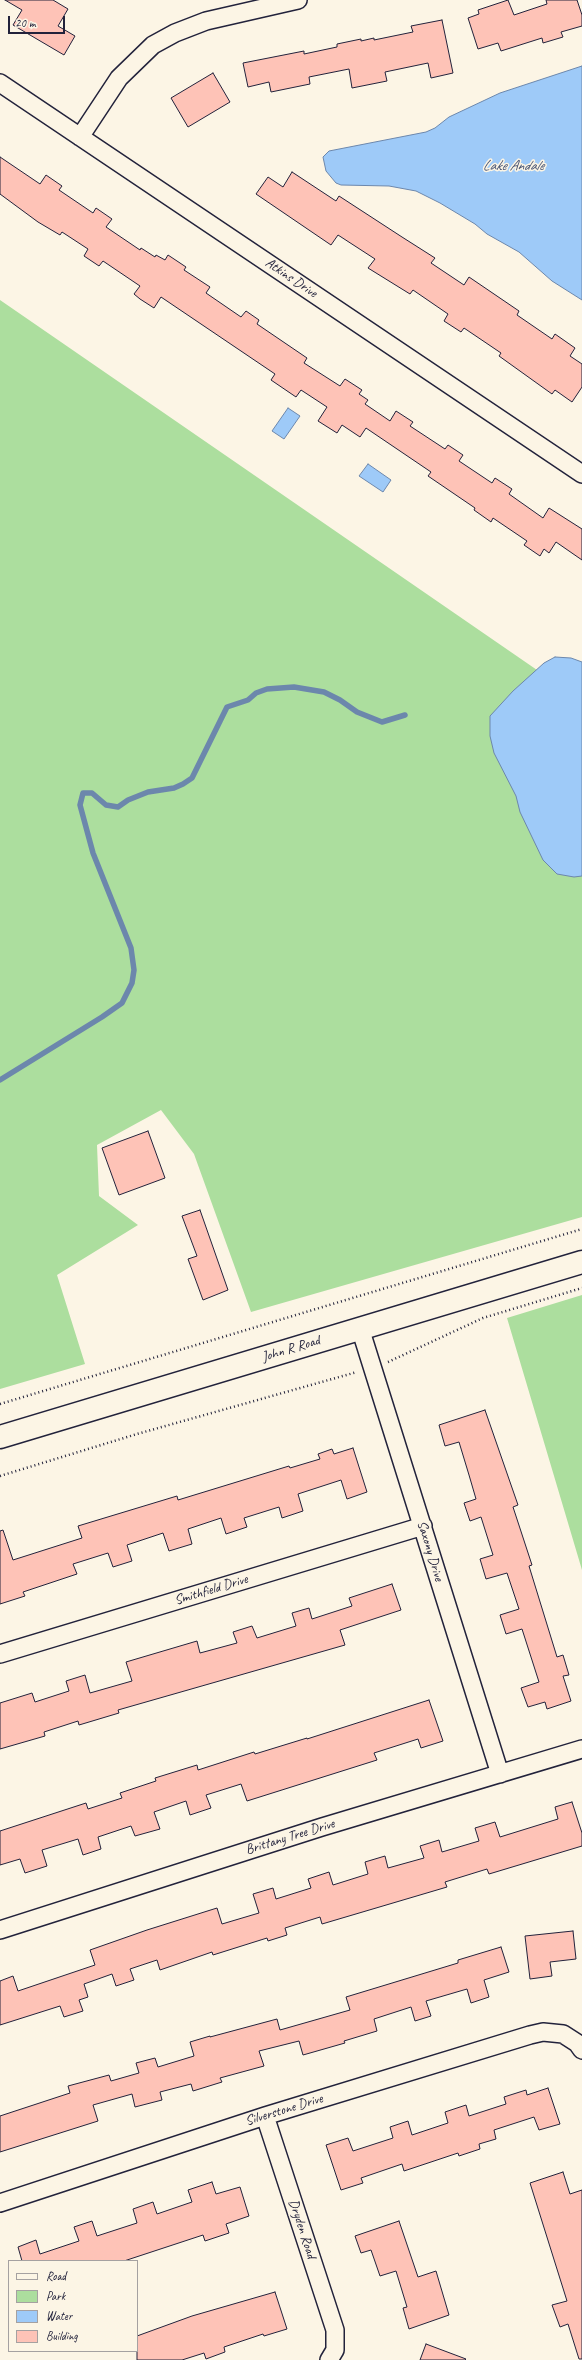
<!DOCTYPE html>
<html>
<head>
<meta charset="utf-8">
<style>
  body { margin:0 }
  #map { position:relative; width:582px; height:2360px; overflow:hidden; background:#fcf5e5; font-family:Caveat,sans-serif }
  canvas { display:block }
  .legend { position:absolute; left:8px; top:2260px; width:130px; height:92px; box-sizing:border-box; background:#fcf5e5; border:1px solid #a5a1a1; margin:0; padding:5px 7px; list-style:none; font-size:12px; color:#22223b }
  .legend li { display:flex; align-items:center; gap:8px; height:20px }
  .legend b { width:20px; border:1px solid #a5a1a1 }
  .scale { position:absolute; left:8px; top:16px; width:57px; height:18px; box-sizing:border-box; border:2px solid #22223b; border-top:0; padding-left:5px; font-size:12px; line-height:14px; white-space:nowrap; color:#22223b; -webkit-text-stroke:3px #fcf5e5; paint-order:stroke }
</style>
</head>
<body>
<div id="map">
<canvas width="582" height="2360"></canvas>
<ul class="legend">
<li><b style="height:5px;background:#fcf5e5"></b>Road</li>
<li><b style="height:11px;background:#acde9e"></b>Park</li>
<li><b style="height:11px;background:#9ecaf8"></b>Water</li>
<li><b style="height:11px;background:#fec3b7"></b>Building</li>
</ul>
<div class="scale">20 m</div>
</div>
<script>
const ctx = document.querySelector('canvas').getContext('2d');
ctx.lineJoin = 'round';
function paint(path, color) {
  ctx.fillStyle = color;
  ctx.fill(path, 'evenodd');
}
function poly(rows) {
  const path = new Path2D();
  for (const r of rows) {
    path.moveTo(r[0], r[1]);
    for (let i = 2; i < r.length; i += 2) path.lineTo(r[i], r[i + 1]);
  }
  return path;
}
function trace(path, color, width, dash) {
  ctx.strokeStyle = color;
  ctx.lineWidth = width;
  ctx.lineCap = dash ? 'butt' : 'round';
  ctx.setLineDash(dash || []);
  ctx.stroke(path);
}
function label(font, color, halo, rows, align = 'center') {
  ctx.font = font + ' Caveat,sans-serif';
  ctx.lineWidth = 3;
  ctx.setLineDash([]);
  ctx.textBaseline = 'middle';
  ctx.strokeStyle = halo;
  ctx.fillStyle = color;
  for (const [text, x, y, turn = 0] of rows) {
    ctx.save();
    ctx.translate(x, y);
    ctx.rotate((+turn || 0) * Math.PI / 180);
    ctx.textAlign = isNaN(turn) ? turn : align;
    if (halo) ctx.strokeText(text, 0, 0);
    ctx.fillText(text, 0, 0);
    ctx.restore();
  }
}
paint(poly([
  [0,300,582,701,582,1217,251,1312,194,1154,161,1110,97,1145,99,1196,138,1225,57,1275,85,1364,0,1389],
  [582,1295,582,1570,507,1318]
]), '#acde9e');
const water = poly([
  [582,66,582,300,552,281,519,252,487,234,475,224,440,203,416,191,389,186,341,185,336,183,326,171,323,157,329,151,426,132,435,128,449,117,500,93,582,66],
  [288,408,300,416,284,439,272,431,288,408],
  [368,464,391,480,383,492,359,476,368,464],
  [555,657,571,658,582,662,582,876,574,877,557,874,543,860,520,812,516,796,494,753,490,736,490,716,513,691,544,663,555,657]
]);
paint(water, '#9ecaf8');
trace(water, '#6c87ac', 1);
trace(poly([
  [0,1080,102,1017,122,1003,132,983,134,970,131,948,93,853,80,805,83,793,92,793,106,805,118,807,128,800,148,792,174,788,183,784,192,778,227,707,248,700,256,693,267,689,294,687,324,692,340,700,357,712,382,722,405,715]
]), '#6c87ac', 5.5);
const building = poly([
  [5,0,53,0,68,9,58,26,75,36,64,55,13,25,22,10,5,0],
  [508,0,514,15,547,4,546,0,577,0,582,15,582,26,561,32,563,37,543,43,542,38,501,51,498,43,478,49,468,18,479,14,478,10,508,0],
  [442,20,453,73,431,78,428,63,385,72,387,81,352,88,349,69,309,77,310,84,271,92,269,82,248,87,243,63,304,51,304,54,337,47,337,44,361,39,361,41,374,38,374,40,413,32,411,26,442,20],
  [213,73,230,102,188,127,171,98,213,73],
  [0,157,40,184,46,175,62,186,59,190,93,213,96,208,112,219,106,227,140,250,141,248,155,257,156,255,165,260,168,255,186,267,184,270,210,287,206,293,241,317,246,311,259,320,257,324,307,358,304,363,340,386,345,379,362,390,359,394,368,400,365,404,390,421,396,411,413,422,410,426,445,449,448,445,463,455,459,461,492,483,495,478,512,489,509,494,543,518,549,508,582,529,582,560,556,542,549,553,544,549,540,556,524,545,527,541,493,518,491,522,474,510,475,508,428,476,431,472,366,428,360,437,342,425,337,433,318,421,327,407,301,390,296,397,271,380,275,374,161,297,154,308,140,299,134,294,140,286,103,261,99,266,84,256,88,249,62,232,60,235,38,222,0,194,0,157],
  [292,172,336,201,339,196,402,237,435,258,431,263,464,285,469,277,519,311,517,315,552,339,555,334,575,348,570,356,582,364,582,387,572,402,555,390,552,394,499,356,501,353,464,328,461,332,444,321,448,314,413,290,410,294,368,268,375,259,338,235,331,245,256,194,268,177,283,187,292,172],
  [148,1131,165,1178,119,1195,102,1148,148,1131],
  [200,1210,228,1290,203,1300,188,1259,197,1256,182,1216,200,1210],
  [485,1410,518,1505,513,1507,532,1565,529,1566,557,1657,563,1655,569,1675,563,1676,571,1701,547,1709,545,1702,528,1707,521,1688,539,1682,522,1629,506,1634,500,1615,519,1609,507,1573,486,1579,480,1559,493,1555,481,1517,470,1521,464,1503,476,1499,469,1475,459,1442,445,1446,439,1425,485,1410],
  [353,1448,367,1492,347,1499,341,1480,298,1494,303,1511,282,1518,279,1507,244,1518,247,1527,226,1534,221,1518,188,1529,192,1544,169,1551,163,1533,127,1545,132,1561,113,1567,108,1553,73,1564,77,1574,23,1592,25,1596,0,1604,0,1531,3,1530,13,1560,82,1538,78,1526,177,1496,178,1500,289,1466,290,1468,320,1459,318,1454,332,1449,334,1454,353,1448],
  [392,1584,401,1610,340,1630,345,1645,118,1710,119,1713,79,1725,78,1721,44,1732,45,1736,0,1749,0,1703,32,1693,35,1702,69,1691,66,1681,85,1675,90,1693,132,1681,126,1662,197,1641,200,1653,237,1643,233,1632,252,1626,257,1638,296,1626,292,1613,309,1608,312,1619,352,1606,349,1598,392,1584],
  [429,1700,443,1741,421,1748,418,1739,374,1753,377,1760,247,1801,241,1784,206,1795,211,1808,190,1815,186,1801,154,1812,160,1829,135,1836,131,1826,98,1837,101,1849,83,1855,78,1839,42,1850,47,1866,25,1873,20,1859,0,1865,0,1831,86,1803,88,1809,122,1798,120,1793,156,1781,155,1778,197,1765,198,1770,254,1752,255,1754,307,1738,307,1739,429,1700],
  [572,1802,582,1833,582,1846,489,1874,487,1869,445,1882,447,1887,322,1924,320,1917,285,1928,287,1935,268,1941,267,1938,213,1955,212,1952,160,1970,157,1960,130,1969,134,1980,116,1986,112,1974,84,1984,88,1997,79,2000,83,2011,64,2017,60,2006,0,2025,0,1981,13,1976,18,1991,95,1965,90,1950,147,1930,217,1908,222,1924,259,1913,253,1894,273,1888,276,1899,311,1888,308,1879,329,1872,333,1885,368,1874,365,1862,385,1856,388,1868,424,1858,420,1846,439,1840,442,1852,479,1841,475,1828,495,1822,500,1837,558,1819,555,1807,572,1802],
  [573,1931,576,1959,550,1962,552,1976,530,1979,525,1936,573,1931],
  [501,1947,509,1972,484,1980,489,1997,471,2003,467,1989,426,2001,431,2016,415,2021,411,2007,374,2019,377,2031,344,2041,345,2043,303,2055,299,2041,259,2051,264,2066,220,2078,222,2082,193,2091,191,2084,160,2092,162,2100,135,2107,132,2094,93,2105,98,2121,0,2152,0,2116,70,2093,68,2086,109,2075,111,2081,139,2073,136,2063,155,2058,158,2067,194,2056,190,2042,210,2036,210,2037,277,2019,280,2030,350,2010,346,1997,458,1963,458,1960,501,1947],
  [548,2088,560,2124,539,2130,534,2117,494,2130,496,2139,479,2144,480,2149,459,2156,458,2153,404,2171,402,2164,361,2178,363,2183,341,2190,326,2145,348,2138,353,2151,393,2138,390,2127,408,2121,412,2135,448,2123,445,2112,466,2105,469,2116,506,2104,504,2097,526,2090,527,2095,548,2088],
  [563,2172,570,2194,582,2190,582,2359,579,2359,568,2324,560,2327,552,2305,567,2301,530,2183,563,2172],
  [212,2182,216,2194,240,2187,249,2216,226,2224,229,2233,205,2241,203,2235,124,2261,22,2261,18,2247,36,2240,40,2254,79,2241,74,2227,92,2221,97,2236,137,2223,133,2209,153,2202,157,2214,192,2202,188,2190,212,2182],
  [399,2221,418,2277,436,2271,449,2315,409,2329,403,2308,407,2307,396,2271,380,2276,371,2250,361,2253,355,2236,399,2221],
  [275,2292,287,2329,264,2336,263,2334,224,2347,225,2352,206,2359,204,2353,182,2360,137,2360,137,2336,192,2316,275,2292],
  [426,2344,466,2359,465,2360,420,2360,426,2344]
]);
paint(building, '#fec3b7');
trace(building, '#22223b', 1);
const street = poly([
  [0,83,582,474],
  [80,137,119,78,153,45,175,33,206,21,298,0],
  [360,1328,500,1774],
  [0,1654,423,1526],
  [0,1930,322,1827,582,1749],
  [265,2116,335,2330,335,2350,329,2360],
  [0,2203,265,2116,530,2035,543,2032,563,2034,577,2043,582,2050]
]);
const secondary = poly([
  [0,1437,582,1262]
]);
trace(street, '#22223b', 20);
trace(secondary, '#22223b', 25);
trace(poly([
  [388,1362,483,1318,582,1288],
  [0,1404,582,1229],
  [0,1476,137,1434,357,1372]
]), '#22223b', 2.5, [1, 3]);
trace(street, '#fcf5e5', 17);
trace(secondary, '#fcf5e5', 22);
label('14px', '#22223b', '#fcf5e5', [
  ["Atkins Drive",291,278,34],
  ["John R Road",291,1349,-17],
  ["Saxony Drive",430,1551,73],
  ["Smithfield Drive",211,1590,-17],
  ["Brittany Tree Drive",290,1837,-17],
  ["Silverstone Drive",284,2110,-17],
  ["Dryden Road",302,2229,72]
]);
label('italic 15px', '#475474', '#fcf5e5', [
  ["Lake Andale",513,166]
]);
</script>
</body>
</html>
